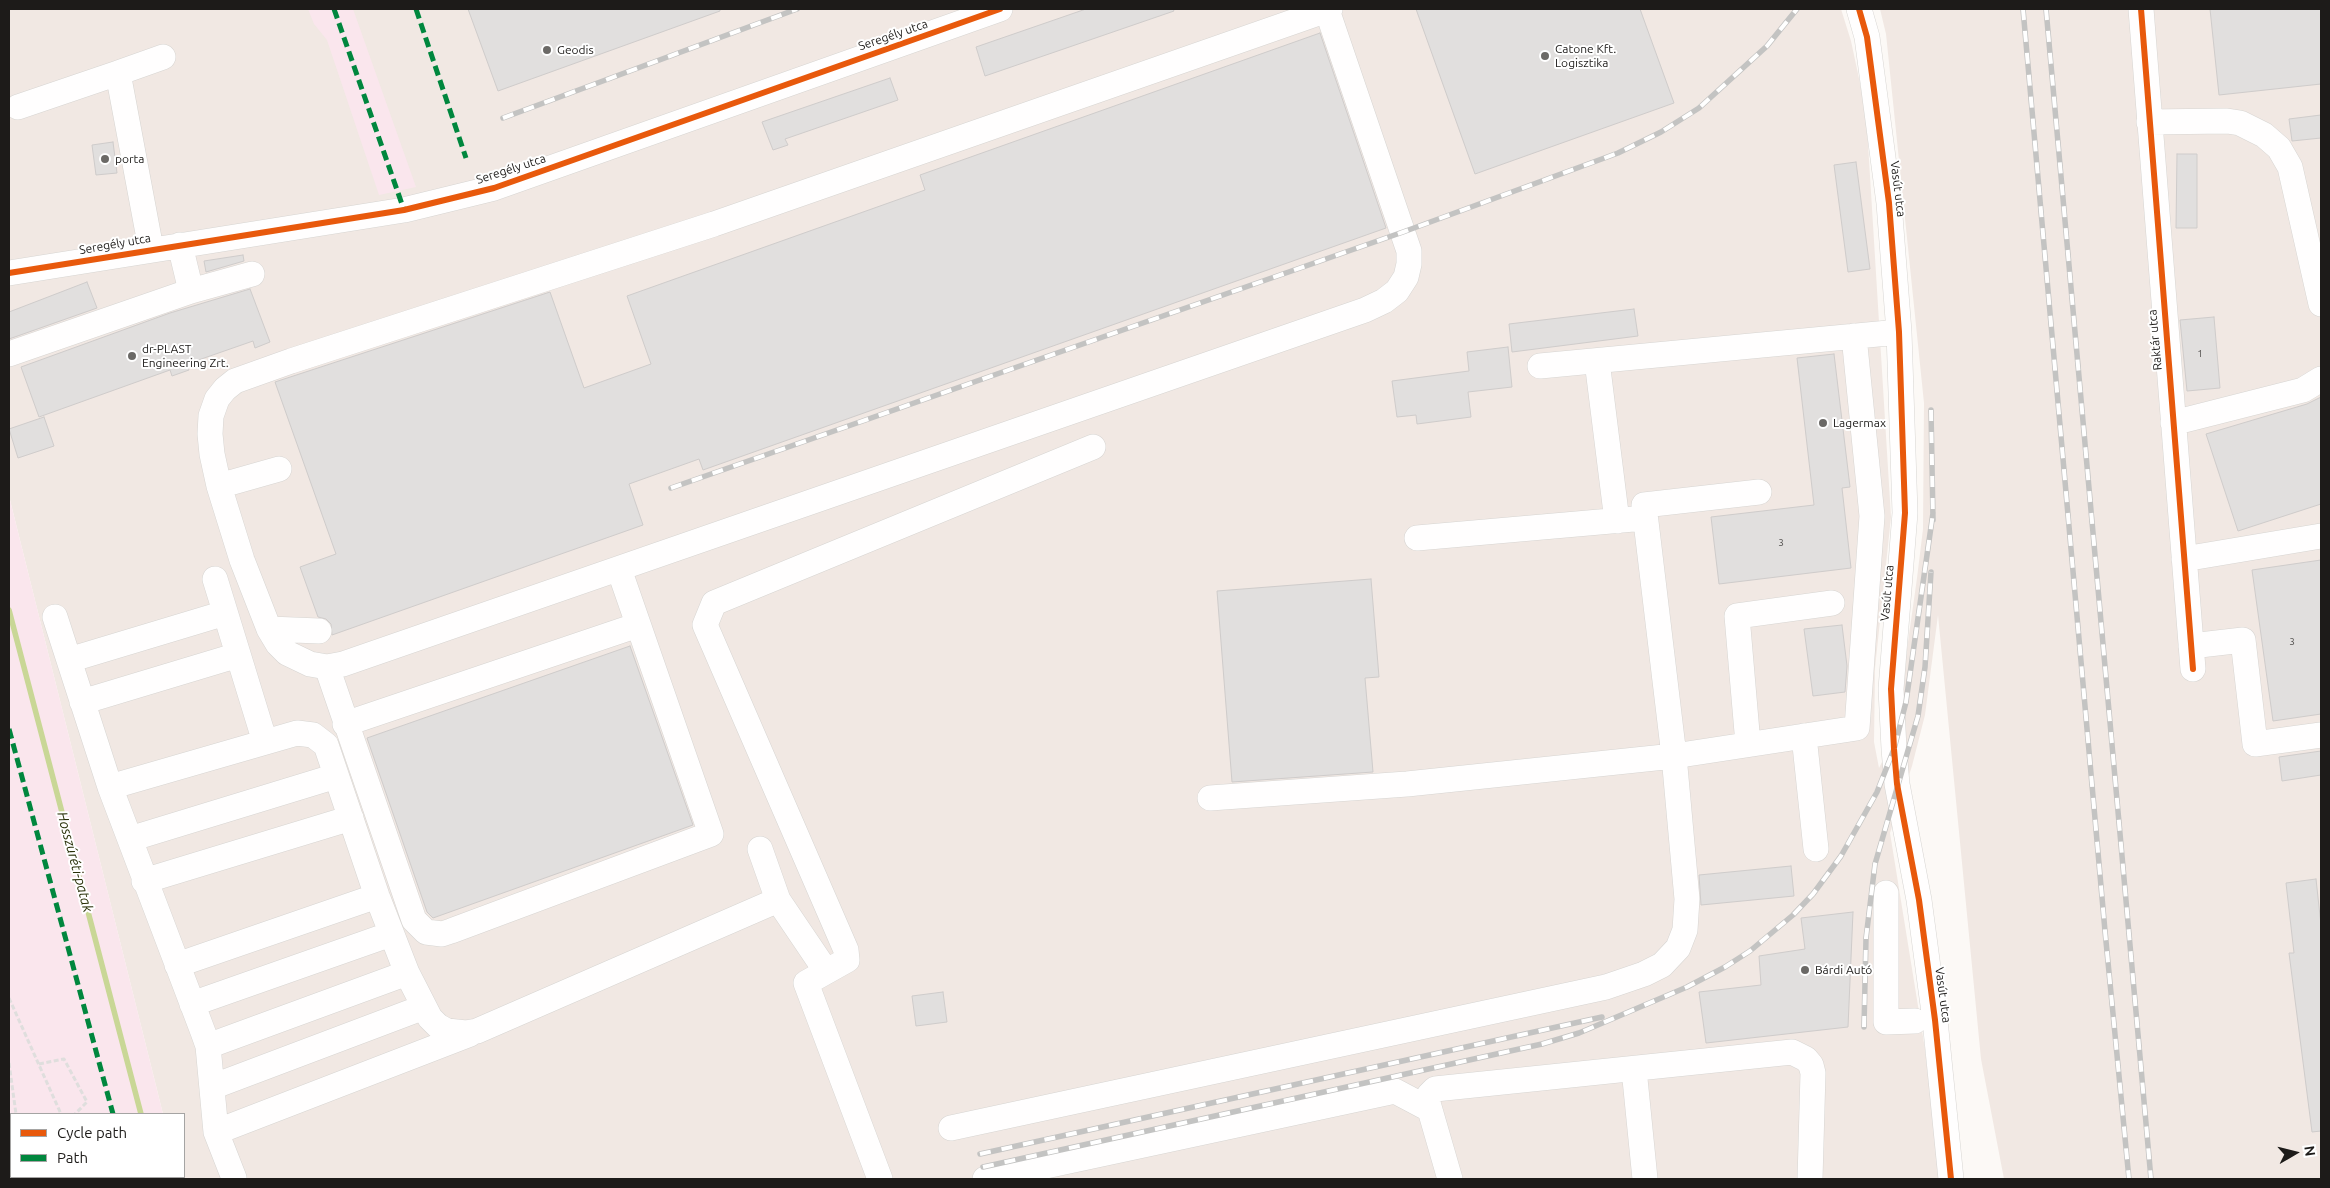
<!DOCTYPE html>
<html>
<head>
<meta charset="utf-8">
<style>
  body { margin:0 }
  #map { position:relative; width:2330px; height:1188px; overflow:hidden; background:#fcf9f6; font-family:Ubuntu,sans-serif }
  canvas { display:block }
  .frame { position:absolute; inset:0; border:10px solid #1d1b19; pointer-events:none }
  .legend { position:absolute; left:10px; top:1113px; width:175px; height:65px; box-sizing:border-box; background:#fff; border:1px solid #a5a4a3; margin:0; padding:6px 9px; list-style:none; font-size:15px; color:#1d1b19 }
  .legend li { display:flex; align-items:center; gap:10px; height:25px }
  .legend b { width:25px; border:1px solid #a5a4a3 }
  .north { position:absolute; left:2270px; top:1128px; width:50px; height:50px; -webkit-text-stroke:4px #fff; paint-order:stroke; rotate:82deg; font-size:14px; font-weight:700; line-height:20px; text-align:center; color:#1d1b19 }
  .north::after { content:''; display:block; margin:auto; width:18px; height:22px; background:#1d1b19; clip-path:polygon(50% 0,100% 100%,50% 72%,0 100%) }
</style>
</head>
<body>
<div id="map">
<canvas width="2330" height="1188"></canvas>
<div class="frame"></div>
<ul class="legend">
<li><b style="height:6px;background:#e8590c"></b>Cycle path</li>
<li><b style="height:6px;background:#00873e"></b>Path</li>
</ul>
<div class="north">N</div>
</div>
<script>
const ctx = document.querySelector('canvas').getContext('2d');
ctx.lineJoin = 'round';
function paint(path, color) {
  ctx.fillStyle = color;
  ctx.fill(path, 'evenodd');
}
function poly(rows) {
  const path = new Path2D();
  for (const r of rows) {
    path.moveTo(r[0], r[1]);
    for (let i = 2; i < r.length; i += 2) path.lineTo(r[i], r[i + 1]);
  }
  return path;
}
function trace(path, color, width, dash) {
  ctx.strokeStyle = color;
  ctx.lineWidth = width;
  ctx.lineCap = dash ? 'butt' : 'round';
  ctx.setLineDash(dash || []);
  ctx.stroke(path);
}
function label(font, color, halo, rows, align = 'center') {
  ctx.font = font + ' Ubuntu,sans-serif';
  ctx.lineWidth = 4;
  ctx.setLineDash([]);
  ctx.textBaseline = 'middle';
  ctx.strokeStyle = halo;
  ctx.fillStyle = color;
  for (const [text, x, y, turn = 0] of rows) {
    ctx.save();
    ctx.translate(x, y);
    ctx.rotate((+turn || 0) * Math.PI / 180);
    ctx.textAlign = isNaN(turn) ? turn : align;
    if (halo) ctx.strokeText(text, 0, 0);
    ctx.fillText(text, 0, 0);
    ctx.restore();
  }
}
paint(poly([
  [9,9,1841,9,1851,41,1866,111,1891,517,1875,668,1874,742,1879,768,1885,756,1904,670,1917,578,1923,529,1924,403,1886,34,1880,9,2321,9,2321,1179,2004,1179,1981,1059,1938,615,1925,715,1912,766,1890,833,1925,1049,1940,1179,180,1179,179,1177,184,1177,184,1114,163,1114,9,496]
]), '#f1e8e3');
paint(poly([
  [308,9,353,9,416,187,379,195,327,40,314,24],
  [9,496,163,1114,11,1114,11,1177,179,1177,180,1179,9,1179]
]), '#fae6ed');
trace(poly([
  [9,610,141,1114],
  [157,1177,158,1179]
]), '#c9d796', 5.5);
const building = poly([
  [468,9,720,9,720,11,498,91,468,9],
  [1086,9,1173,9,1174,11,985,76,976,47,1086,9],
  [1416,9,1640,9,1674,103,1475,174,1416,9],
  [2210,9,2321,9,2321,84,2219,95,2210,9],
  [1320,33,1386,228,703,470,699,459,629,484,643,525,332,635,331,624,326,619,318,617,300,567,336,554,275,382,550,292,584,388,651,364,627,296,925,190,920,175,1320,33],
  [890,78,898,100,785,139,788,145,773,150,762,122,890,78],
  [2321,115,2321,138,2292,141,2289,119,2321,115],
  [113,142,117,173,96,175,92,145,113,142],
  [2177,154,2197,154,2197,228,2176,228,2177,154],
  [1856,162,1870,269,1848,272,1834,165,1856,162],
  [243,255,244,261,206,272,204,261,243,255],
  [87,282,97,308,9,339,9,312,87,282],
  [250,289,270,342,255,348,253,341,187,364,189,370,172,376,170,370,39,417,21,367,170,313,250,289],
  [1634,309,1638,336,1512,352,1509,324,1634,309],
  [2214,317,2220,388,2187,391,2180,320,2214,317],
  [1508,347,1512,387,1468,392,1471,417,1417,424,1416,415,1397,417,1392,381,1469,371,1467,352,1508,347],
  [1834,354,1850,487,1842,488,1851,568,1719,584,1711,517,1814,505,1797,358,1834,354],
  [2321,397,2321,504,2238,531,2206,434,2307,404,2321,397],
  [44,417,54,446,18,458,9,429,44,417],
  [2321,560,2321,714,2273,721,2252,570,2321,560],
  [1371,579,1379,677,1365,678,1373,772,1232,782,1217,591,1371,579],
  [1842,625,1847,666,1845,692,1813,696,1804,629,1842,625],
  [630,646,693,825,433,918,427,912,367,738,630,646],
  [2321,751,2321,775,2282,781,2279,757,2321,751],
  [1791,866,1794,896,1701,905,1699,875,1791,866],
  [2316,879,2321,925,2321,1131,2312,1132,2289,953,2294,953,2286,883,2316,879],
  [1853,912,1848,1027,1706,1043,1699,992,1761,985,1759,956,1805,949,1801,918,1853,912],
  [943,992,947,1022,916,1026,912,996,943,992]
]);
paint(building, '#e1dfde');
trace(building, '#cfcccb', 1);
const minor = poly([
  [1859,9,1867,37,1889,203,1899,332,1905,513,1891,689,1894,749,1897,784,1919,900,1935,1020,1951,1179],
  [2141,9,2193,669],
  [1327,10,1409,251,1409,264,1406,277,1397,291,1384,301,1365,310,343,664,327,667,310,664,287,653,278,644,269,629,242,560,219,486,212,454,210,434,211,416,217,399,225,389,235,381,291,361,714,224,1330,9],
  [18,107,118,73],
  [2149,122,2227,121,2240,123,2264,135,2279,148,2290,167,2321,304],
  [180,245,191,291],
  [151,249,118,73,163,57],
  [9,273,404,210,494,188,1000,9],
  [9,354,191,291,252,274],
  [1597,361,1617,521],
  [1540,366,1899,332],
  [2173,423,2303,390,2321,379],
  [219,486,279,469],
  [1417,538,1645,518],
  [2184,559,2321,536],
  [215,579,265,742],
  [55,617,110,787,297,733,313,735,326,745,377,896,407,973,430,1018,438,1026,447,1031,466,1033,477,1031,778,900],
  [269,629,319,631],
  [2191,646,2243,640,2255,744,2321,735],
  [69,660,225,613],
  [327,667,414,920,426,932,442,934,451,931,711,834,619,569],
  [82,702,238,655],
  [345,724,638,625],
  [1804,736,1816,849],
  [1748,744,1737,616,1832,603],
  [110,787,203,1032,208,1046,216,1132,234,1178],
  [1210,798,1407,784,1674,756,1857,728,1872,516,1854,336],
  [130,839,336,776],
  [760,849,778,900,826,971],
  [144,881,351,818],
  [1886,893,1886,1022,1915,1021],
  [177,965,377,896],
  [192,1004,391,934],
  [208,1046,407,973],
  [1634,1069,1645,1179],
  [212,1087,424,1007],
  [951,1128,1606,987,1644,974,1662,965,1678,948,1685,930,1687,899,1674,756,1644,505,1759,492],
  [216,1132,470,1034],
  [880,1179,806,983,847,960,846,950,705,625,714,603,1093,447],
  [985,1179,1395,1091,1429,1109],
  [1450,1179,1428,1103,1429,1095,1435,1089,1792,1052,1806,1059,1811,1065,1813,1073,1810,1179]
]);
trace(minor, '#d7d5d2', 26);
trace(poly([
  [9,998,61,1114],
  [9,1063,16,1114],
  [39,1064,64,1059,87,1102,75,1114],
  [27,1177,27,1179],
  [89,1177,90,1179],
  [98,1177,98,1179]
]), '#dfdedd', 3, [5, 2.5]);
trace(minor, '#fffefe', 25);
const rail = poly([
  [2023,9,2105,931,2129,1179],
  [2046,9,2151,1179],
  [503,118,797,9],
  [1931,410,1933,520],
  [671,488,1403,232,1618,153,1661,132,1699,108,1767,46,1797,9],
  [1864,1027,1866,938,1875,864,1918,716,1925,667,1931,572],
  [980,1154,1602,1017],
  [983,1167,1542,1044,1579,1033,1687,987,1725,967,1750,951,1793,915,1813,894,1841,856,1877,792,1894,749,1906,702,1933,513]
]);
trace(rail, '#c3c3c2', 5.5);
trace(rail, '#fff', 4, [11]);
trace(poly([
  [334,9,404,210],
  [416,9,466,158],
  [9,729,113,1114],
  [108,1177,109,1179],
  [129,1177,130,1179]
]), '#00873e', 5, [10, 5]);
trace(poly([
  [1859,9,1867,37,1889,203,1899,332,1905,513,1891,689,1894,749,1897,784,1919,900,1935,1020,1951,1179],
  [2141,9,2193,669],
  [9,273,404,210,494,188,1000,9]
]), '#e8590c', 6);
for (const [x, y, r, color] of [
  [547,50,5,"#6b6966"],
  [1545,56,5,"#6b6966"],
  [105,159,5,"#6b6966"],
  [132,356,5,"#6b6966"],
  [1823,423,5,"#6b6966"],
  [1805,970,5,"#6b6966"]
]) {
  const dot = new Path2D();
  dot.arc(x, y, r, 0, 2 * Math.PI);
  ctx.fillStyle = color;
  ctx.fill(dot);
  trace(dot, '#fff', 2);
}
label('10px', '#4f4d4b', null, [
  ["1",2200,354],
  ["3",1781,543],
  ["3",2292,642]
]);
label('12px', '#1d1b19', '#fff', [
  ["Seregély utca",893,35,-19],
  ["Seregély utca",511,169,-18],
  ["Vasút utca",1898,189,83],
  ["Seregély utca",115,244,-10],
  ["Raktár utca",2155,340,-95],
  ["Vasút utca",1887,593,-85],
  ["Vasút utca",1943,995,82]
]);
label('12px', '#1d1b19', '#fff', [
  ["Catone Kft.",1555,49],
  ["Logisztika",1555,63],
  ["Geodis",557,50],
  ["porta",115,159],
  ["dr-PLAST",142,349],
  ["Engineering Zrt.",142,363],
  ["Lagermax",1833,423],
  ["Bárdi Autó",1815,970]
], 'left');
label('italic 14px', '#272f07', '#fff', [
  ["Hosszúréti-patak",75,862,75]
]);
</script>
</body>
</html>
